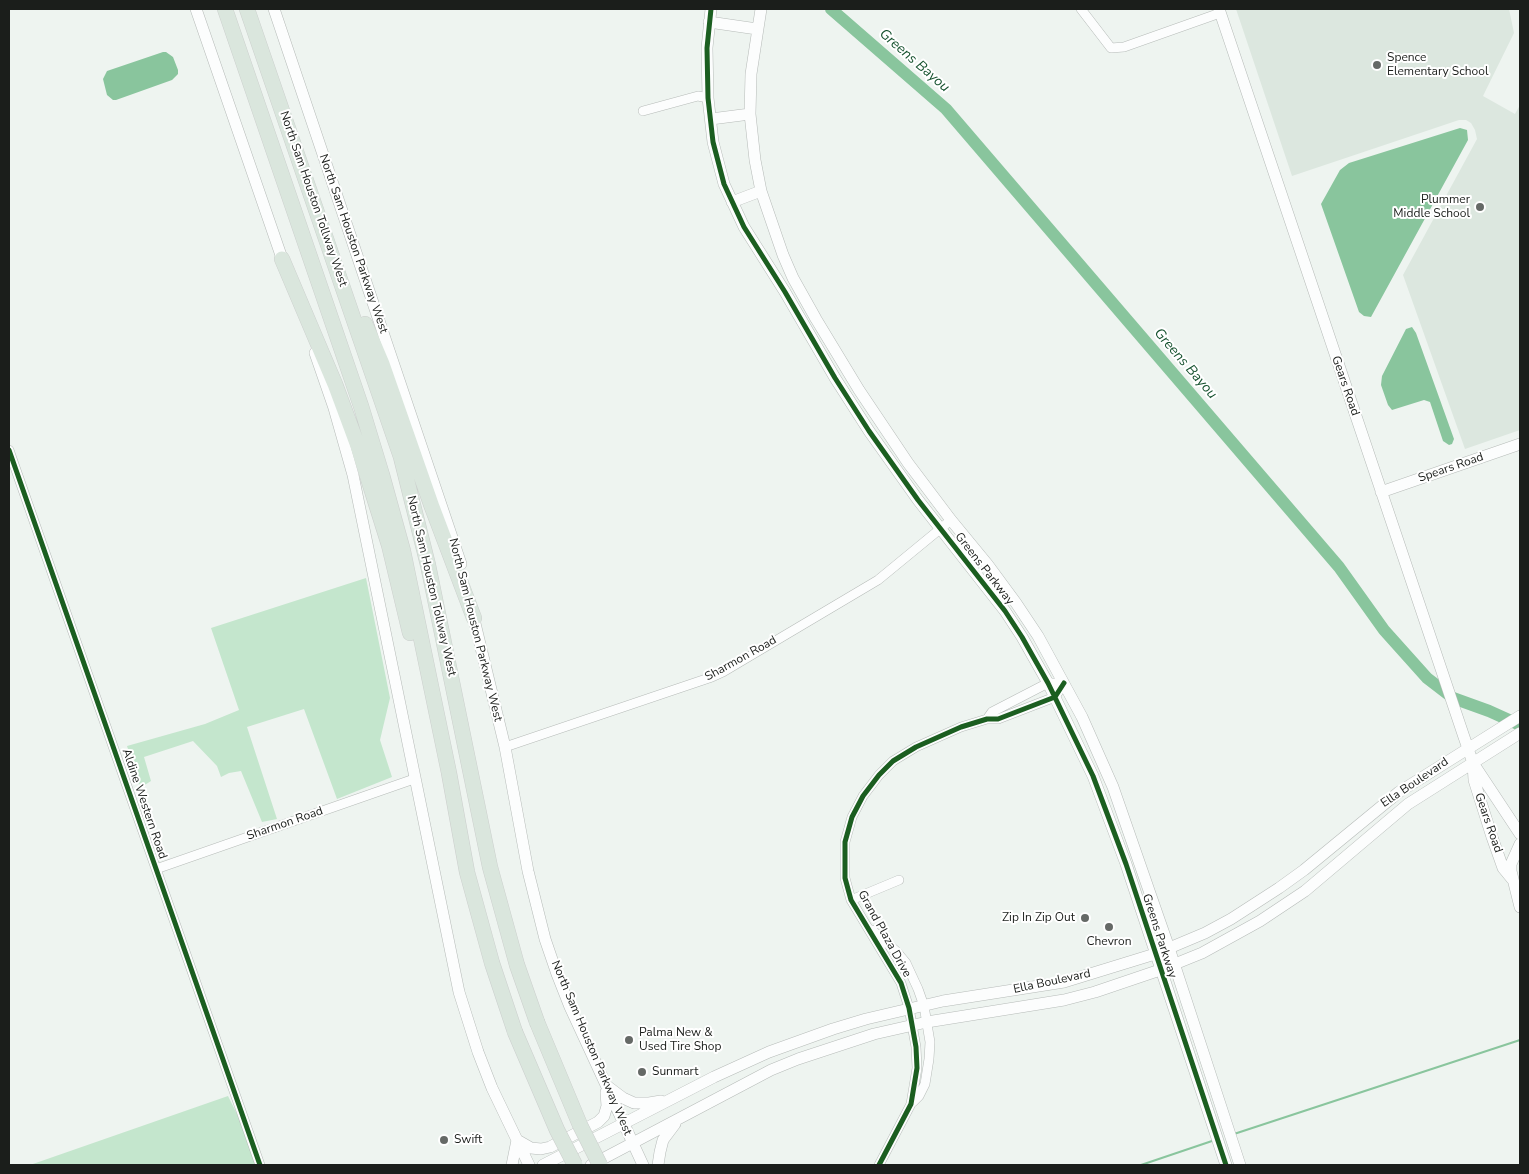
<!DOCTYPE html>
<html>
<head>
<meta charset="utf-8">
<style>
  body { margin:0 }
  #map { position:relative; width:1529px; height:1174px; overflow:hidden; background:#eef4f0; font-family:"Nunito Sans",sans-serif }
  canvas { display:block }
  .frame { position:absolute; inset:0; border:10px solid #1b1e1b; pointer-events:none }
</style>
</head>
<body>
<div id="map">
<canvas width="1529" height="1174"></canvas>
<div class="frame"></div>
</div>
<script>
const ctx = document.querySelector('canvas').getContext('2d');
ctx.lineJoin = 'round';
function paint(path, color) {
  ctx.fillStyle = color;
  ctx.fill(path, 'evenodd');
}
function poly(rows) {
  const path = new Path2D();
  for (const r of rows) {
    path.moveTo(r[0], r[1]);
    for (let i = 2; i < r.length; i += 2) path.lineTo(r[i], r[i + 1]);
  }
  return path;
}
function trace(path, color, width, dash) {
  ctx.strokeStyle = color;
  ctx.lineWidth = width;
  ctx.lineCap = dash ? 'butt' : 'round';
  ctx.setLineDash(dash || []);
  ctx.stroke(path);
}
function label(font, color, halo, rows, align = 'center') {
  ctx.font = font + ' "Nunito Sans",sans-serif';
  ctx.lineWidth = 4;
  ctx.setLineDash([]);
  ctx.textBaseline = 'middle';
  ctx.strokeStyle = halo;
  ctx.fillStyle = color;
  for (const [text, x, y, turn = 0] of rows) {
    ctx.save();
    ctx.translate(x, y);
    ctx.rotate((+turn || 0) * Math.PI / 180);
    ctx.textAlign = isNaN(turn) ? turn : align;
    if (halo) ctx.strokeText(text, 0, 0);
    ctx.fillText(text, 0, 0);
    ctx.restore();
  }
}
paint(poly([
  [1236,9,1509,9,1514,33,1483,96,1515,114,1520,105,1520,430,1465,449,1403,275,1477,139,1475,130,1471,123,1466,120,1459,120,1292,176]
]), '#dce7df');
paint(poly([
  [366,578,390,698,380,740,392,777,337,799,304,709,247,727,277,819,262,822,241,771,229,773,221,777,217,766,193,741,144,757,151,781,140,788,127,746,205,724,239,710,211,628],
  [228,1096,247,1134,255,1165,30,1165]
]), '#c4e6cd');
paint(poly([
  [163,52,166,52,173,57,178,70,178,74,172,80,116,100,113,100,107,95,103,79,107,71],
  [1460,128,1467,130,1468,140,1371,317,1364,316,1359,312,1321,204,1340,170,1349,163],
  [1412,327,1416,333,1454,439,1452,444,1449,445,1443,441,1430,402,1424,400,1392,410,1388,405,1381,385,1382,376,1406,329]
]), '#89c59d');
trace(poly([
  [1234,1134,1520,1040],
  [1141,1165,1212,1141]
]), '#89c59d', 2);
trace(poly([
  [831,9,946,109,1339,567,1384,630,1427,678,1453,698,1489,711,1520,725]
]), '#89c59d', 12);
const street = poly([
  [1081,9,1111,48,1124,47,1220,13],
  [643,111,698,96,708,98],
  [9,450,260,1165],
  [987,719,992,712,1048,683,1054,683],
  [505,747,712,677,723,672,878,580,951,520],
  [156,869,414,779],
  [851,900,899,880],
  [872,930,896,951,906,963,918,989,924,1006,930,1042,929,1059,925,1084,919,1096,913,1102],
  [879,1165,911,1104,917,1068,916,1047,909,1008,901,983,851,900,845,878,845,842,852,817,863,796,879,775,893,761,916,747,961,727,987,719,998,719,1055,697,1064,683]
]);
const secondary = poly([
  [196,9,285,267],
  [274,9,461,564],
  [711,9,707,48,708,98,713,142,724,184,744,227,785,292,835,378,869,431,918,500,1005,611,1022,637,1048,683,1093,776,1126,864,1226,1165],
  [761,9,751,74,750,114,755,160,761,191,783,255,793,278,816,319,859,390,908,463,951,520,988,565,1016,603,1038,636,1082,717,1113,787,1169,948,1240,1165],
  [1219,9,1464,737,1473,763,1520,834],
  [709,22,757,29],
  [711,119,750,114],
  [732,202,761,191],
  [315,353,334,408,353,475,459,992,478,1052,492,1088,529,1165],
  [1381,492,1520,444],
  [472,611,505,747,528,871,545,939,557,974,570,1007,643,1165],
  [1473,763,1474,780,1492,837,1503,868,1512,879],
  [1520,844,1511,864,1511,871,1520,907],
  [607,1086,623,1098,634,1103,649,1103,661,1101],
  [517,1140,531,1148,541,1149,550,1147,598,1122,604,1116,607,1106,606,1092],
  [512,1165,517,1140],
  [543,1165,714,1077,769,1052,833,1029,866,1019,943,1001,1064,982,1155,954,1205,933,1231,919,1279,888,1304,870,1399,792,1520,716],
  [591,1165,771,1070,798,1059,874,1034,927,1022,1064,1000,1095,992,1160,970,1202,953,1260,921,1305,891,1408,804,1520,733],
  [658,1165,660,1152,663,1140,675,1124]
]);
const highway = poly([
  [225,9,361,406,382,475,403,551,449,773,467,872,492,963,515,1032],
  [247,9,401,457,428,565,490,867,517,965,537,1022],
  [282,259,335,384,358,446,389,545,410,633],
  [365,324,382,364,432,507,474,618]
]);
trace(street, '#b6bbb8', 10);
trace(secondary, '#b6bbb8', 12);
trace(highway, '#cbcecc', 16);
trace(street, '#fcfdfd', 9);
trace(secondary, '#fcfdfd', 11);
trace(highway, '#dae6dd', 15);
const highwayBridge = poly([
  [537,1022,580,1125,600,1165],
  [515,1032,557,1130,575,1165]
]);
trace(highwayBridge, '#cbcecc', 16, []);
trace(highwayBridge, '#dae6dd', 15);
trace(poly([
  [711,9,707,48,708,98,713,142,724,184,744,227,785,292,835,378,869,431,918,500,1005,611,1022,637,1048,683,1093,776,1126,864,1226,1165],
  [9,450,260,1165],
  [879,1165,911,1104,917,1068,916,1047,909,1008,901,983,851,900,845,878,845,842,852,817,863,796,879,775,893,761,916,747,961,727,987,719,998,719,1055,697,1064,683]
]), '#1b5e20', 5);
for (const [x, y, r, color] of [
  [1377,65,5,"#656966"],
  [1480,207,5,"#656966"],
  [1085,918,5,"#656966"],
  [1109,927,5,"#656966"],
  [629,1040,5,"#656966"],
  [642,1072,5,"#656966"],
  [444,1140,5,"#656966"]
]) {
  const dot = new Path2D();
  dot.arc(x, y, r, 0, 2 * Math.PI);
  ctx.fillStyle = color;
  ctx.fill(dot);
  trace(dot, '#fff', 2);
}
label('12px', '#1b1e1b', '#fff', [
  ["Spence",1387,58],
  ["Elementary School",1387,72],
  ["Plummer",1470,200,"right"],
  ["Middle School",1470,214,"right"],
  ["Zip In Zip Out",1075,918,"right"],
  ["Chevron",1109,942,"center"],
  ["Palma New &",639,1033],
  ["Used Tire Shop",639,1047],
  ["Sunmart",652,1072],
  ["Swift",454,1140]
], 'left');
label('12px', '#1b1e1b', '#fff', [
  ["North Sam Houston Tollway West",313,199,71],
  ["North Sam Houston Parkway West",353,244,71],
  ["Gears Road",1345,386,71],
  ["Spears Road",1451,468,-19],
  ["Greens Parkway",984,569,52],
  ["North Sam Houston Tollway West",431,586,77],
  ["North Sam Houston Parkway West",475,630,76],
  ["Sharmon Road",741,659,-29],
  ["Ella Boulevard",1415,783,-34],
  ["Aldine Western Road",144,804,71],
  ["Gears Road",1488,823,71],
  ["Sharmon Road",285,824,-19],
  ["Grand Plaza Drive",884,934,61],
  ["Greens Parkway",1159,936,72],
  ["Ella Boulevard",1052,982,-12],
  ["North Sam Houston Parkway West",591,1048,67]
]);
label('italic 14px', '#14512d', '#fff', [
  ["Greens Bayou",914,61,41],
  ["Greens Bayou",1185,364,49]
]);
</script>
</body>
</html>
